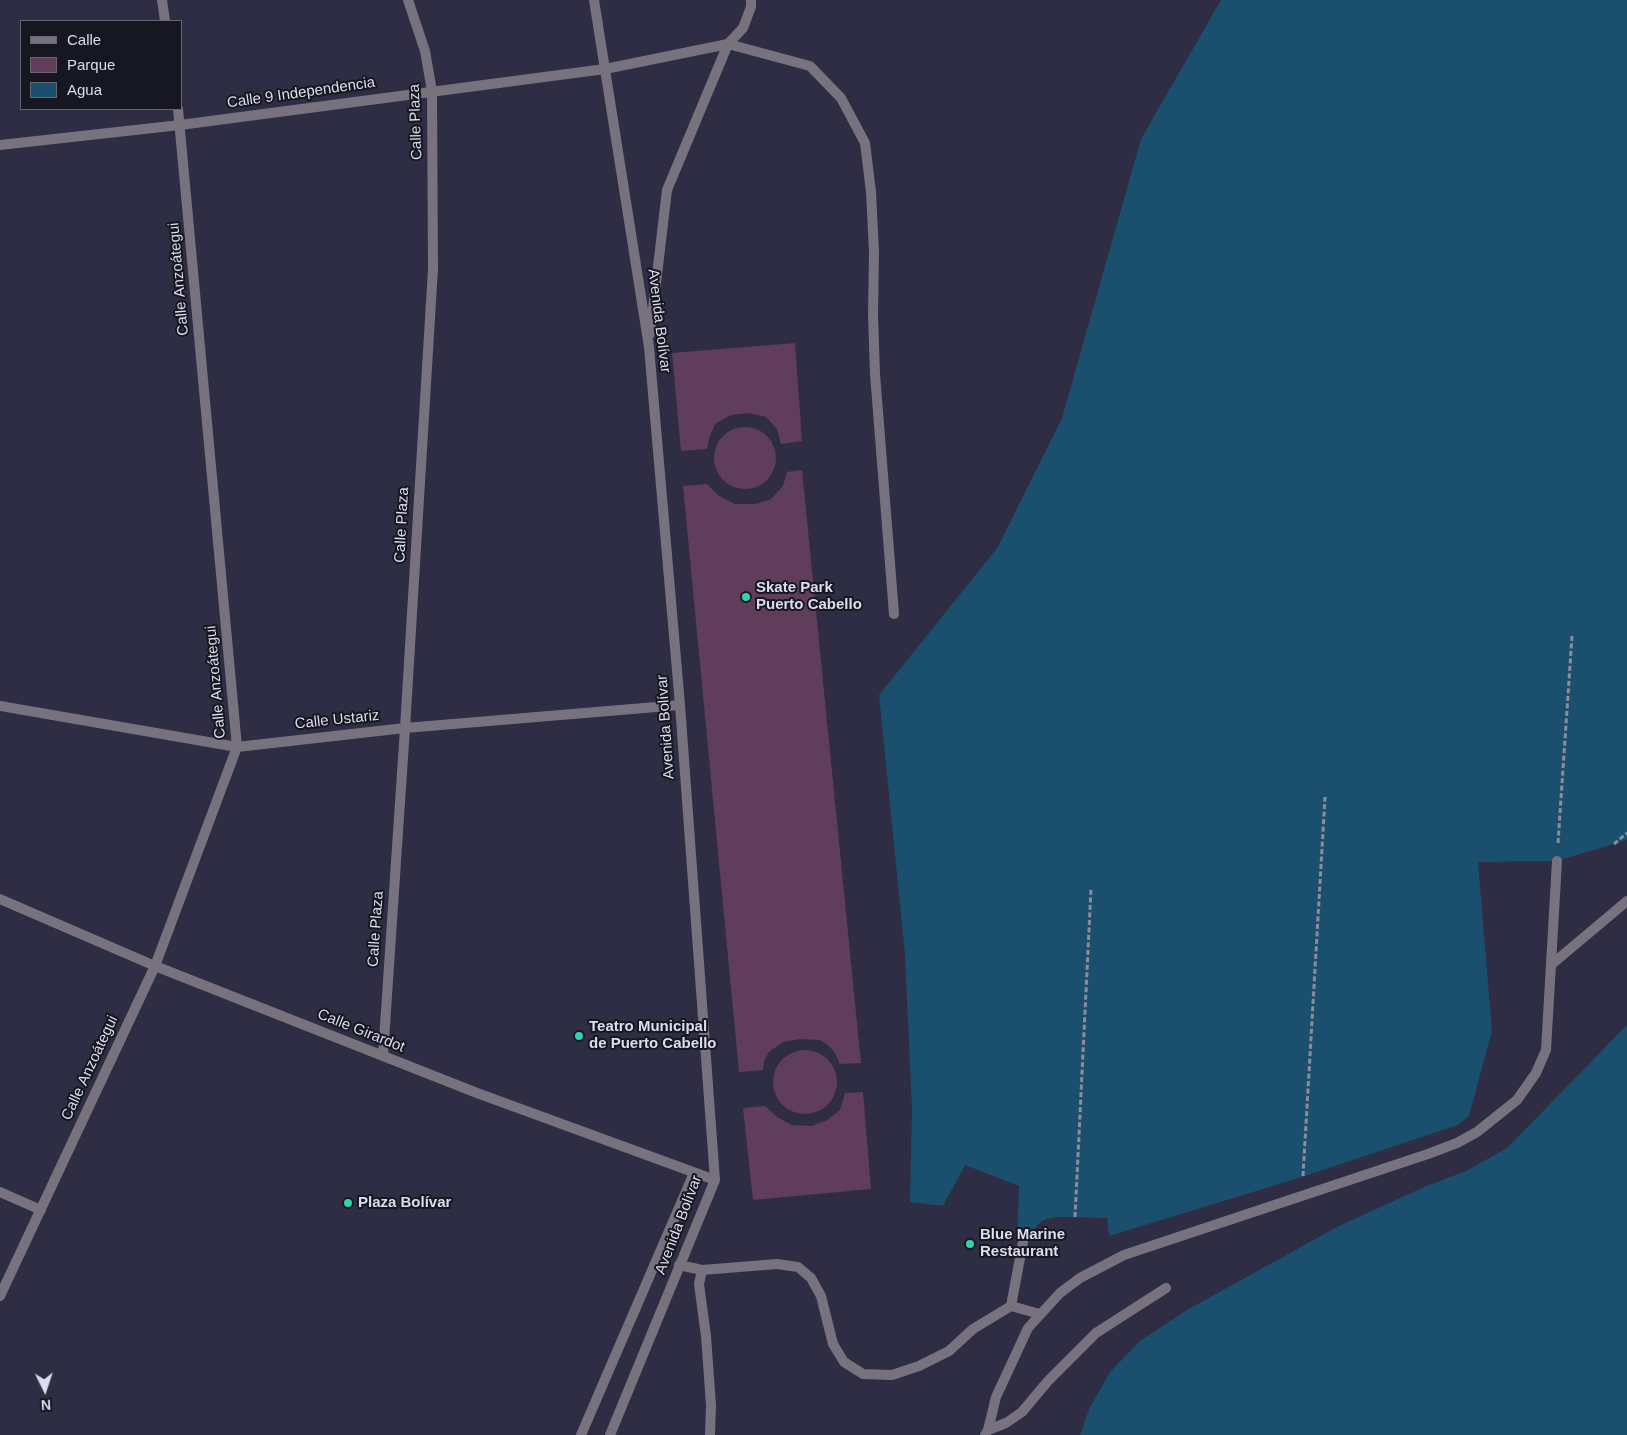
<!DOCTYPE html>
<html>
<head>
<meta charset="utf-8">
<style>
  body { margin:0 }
  #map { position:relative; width:1627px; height:1435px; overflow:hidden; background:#2e2d44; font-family:Arial,sans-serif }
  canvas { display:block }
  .legend { position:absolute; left:20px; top:20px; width:162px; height:90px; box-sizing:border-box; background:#171721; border:1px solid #666672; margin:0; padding:6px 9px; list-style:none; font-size:15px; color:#dcddec }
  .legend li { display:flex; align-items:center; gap:10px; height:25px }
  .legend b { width:25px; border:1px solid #666672 }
  .north { position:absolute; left:20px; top:1365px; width:50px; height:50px; -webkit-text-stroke:4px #171721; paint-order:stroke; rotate:176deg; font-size:14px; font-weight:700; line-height:20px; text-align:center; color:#dcddec }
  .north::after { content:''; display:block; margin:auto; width:18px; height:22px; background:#dcddec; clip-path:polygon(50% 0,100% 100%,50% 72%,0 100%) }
</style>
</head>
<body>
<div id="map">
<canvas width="1627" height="1435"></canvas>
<ul class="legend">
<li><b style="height:6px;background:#77727d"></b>Calle</li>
<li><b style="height:14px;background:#5f3d5b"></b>Parque</li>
<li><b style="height:14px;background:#1b4f6e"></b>Agua</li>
</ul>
<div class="north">N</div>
</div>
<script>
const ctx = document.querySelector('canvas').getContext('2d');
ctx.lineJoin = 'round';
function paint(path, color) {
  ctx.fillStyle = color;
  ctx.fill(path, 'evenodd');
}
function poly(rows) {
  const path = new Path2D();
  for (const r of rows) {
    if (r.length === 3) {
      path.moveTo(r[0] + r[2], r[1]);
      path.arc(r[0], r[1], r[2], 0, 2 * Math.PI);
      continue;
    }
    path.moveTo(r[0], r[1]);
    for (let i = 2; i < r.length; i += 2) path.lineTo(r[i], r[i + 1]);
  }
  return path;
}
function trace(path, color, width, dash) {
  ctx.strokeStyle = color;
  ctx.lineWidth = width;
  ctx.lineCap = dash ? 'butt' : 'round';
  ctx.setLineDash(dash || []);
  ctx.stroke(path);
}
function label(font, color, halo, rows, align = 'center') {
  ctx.font = font + ' Arial,sans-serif';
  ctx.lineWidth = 4;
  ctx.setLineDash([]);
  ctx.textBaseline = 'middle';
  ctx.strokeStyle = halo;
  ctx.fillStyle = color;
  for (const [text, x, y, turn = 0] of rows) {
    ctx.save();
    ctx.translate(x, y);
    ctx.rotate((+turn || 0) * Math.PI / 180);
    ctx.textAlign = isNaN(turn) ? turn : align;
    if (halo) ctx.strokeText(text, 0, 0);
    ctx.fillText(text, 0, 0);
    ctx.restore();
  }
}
paint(poly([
  [795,343,802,441,781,444,777,429,766,417,749,413,731,415,715,424,710,436,707,449,681,451,672,353],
  [745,458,31],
  [802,470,861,1063,840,1064,835,1053,828,1045,820,1040,800,1039,783,1042,769,1052,764,1061,763,1070,739,1072,683,486,707,484,719,496,735,504,755,504,771,499,783,486,787,472],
  [805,1082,32],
  [863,1092,871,1189,753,1200,743,1108,765,1106,777,1117,792,1125,812,1126,827,1120,840,1110,845,1093]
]), '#5f3d5b');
paint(poly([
  [1221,0,1627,0,1627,840,1557,861,1478,862,1492,1031,1469,1116,1458,1125,1302,1177,1109,1236,1107,1218,1060,1217,1050,1218,1042,1221,1032,1231,1029,1239,1023,1242,1017,1240,1019,1186,965,1165,943,1206,910,1202,912,1108,905,955,879,695,998,547,1062,418,1141,139],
  [1627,1025,1627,1435,1080,1435,1090,1407,1110,1372,1140,1341,1187,1310,1337,1227,1424,1187,1466,1171,1507,1148]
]), '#1b4f6e');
trace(poly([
  [1558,843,1572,636],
  [1614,844,1627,833],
  [1303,1176,1325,797],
  [1075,1217,1091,889]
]), '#8c8c9e', 3, [5, 2.5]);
trace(poly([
  [728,44,810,66,841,98,865,143,871,192,874,252,873,315,875,374,894,614],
  [1551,965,1627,901],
  [679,1265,702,1270,777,1264,798,1267,811,1278,821,1296,833,1344,844,1362,863,1374,892,1375,919,1366,949,1351,973,1329,1011,1306,1040,1314],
  [702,1270,699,1284,706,1336,711,1405,710,1435],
  [1011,1306,1023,1242],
  [988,1430,1006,1423,1022,1412,1048,1381,1096,1333,1166,1288],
  [985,1435,988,1430,996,1397,1028,1328,1060,1293,1080,1278,1124,1255,1428,1154,1457,1143,1477,1132,1517,1100,1536,1073,1546,1050,1557,861]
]), '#77727d', 10);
trace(poly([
  [162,0,165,21],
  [594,0,649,347,680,705,715,1180,610,1435],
  [0,145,180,125,605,69,728,44],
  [650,334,667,190,728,44,743,28,751,7,751,0],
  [0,706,237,747,405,728,680,705],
  [0,899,155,966,477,1093,715,1180],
  [383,1055,405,728,433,269,432,91,425,51,408,0],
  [0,1192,41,1210],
  [0,1296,155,966,237,747,178,109],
  [581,1435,694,1173]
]), '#77727d', 10);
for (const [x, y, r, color] of [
  [746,597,5,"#2fd4aa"],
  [579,1036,5,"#2fd4aa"],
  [348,1203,5,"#2fd4aa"],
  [970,1244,5,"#2fd4aa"]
]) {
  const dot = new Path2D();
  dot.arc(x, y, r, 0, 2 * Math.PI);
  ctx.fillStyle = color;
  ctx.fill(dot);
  trace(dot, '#171721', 2);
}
label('15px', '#dcddec', '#171721', [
  ["Calle 9 Independencia",301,93,-8],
  ["Calle Plaza",416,122,-92],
  ["Calle Anzoátegui",179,279,-95],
  ["Avenida Bolívar",659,321,83],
  ["Calle Plaza",402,525,-87],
  ["Calle Anzoátegui",216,682,-95],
  ["Calle Ustariz",337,720,-6],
  ["Avenida Bolívar",666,727,-94],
  ["Calle Plaza",376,929,-86],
  ["Calle Girardot",361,1031,22],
  ["Calle Anzoátegui",90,1068,-65],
  ["Avenida Bolívar",679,1225,-69]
]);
label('bold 15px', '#dcddec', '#171721', [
  ["Skate Park",756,588],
  ["Puerto Cabello",756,605],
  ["Teatro Municipal",589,1027],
  ["de Puerto Cabello",589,1044],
  ["Plaza Bolívar",358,1203],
  ["Blue Marine",980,1235],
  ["Restaurant",980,1252]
], 'left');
</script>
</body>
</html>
